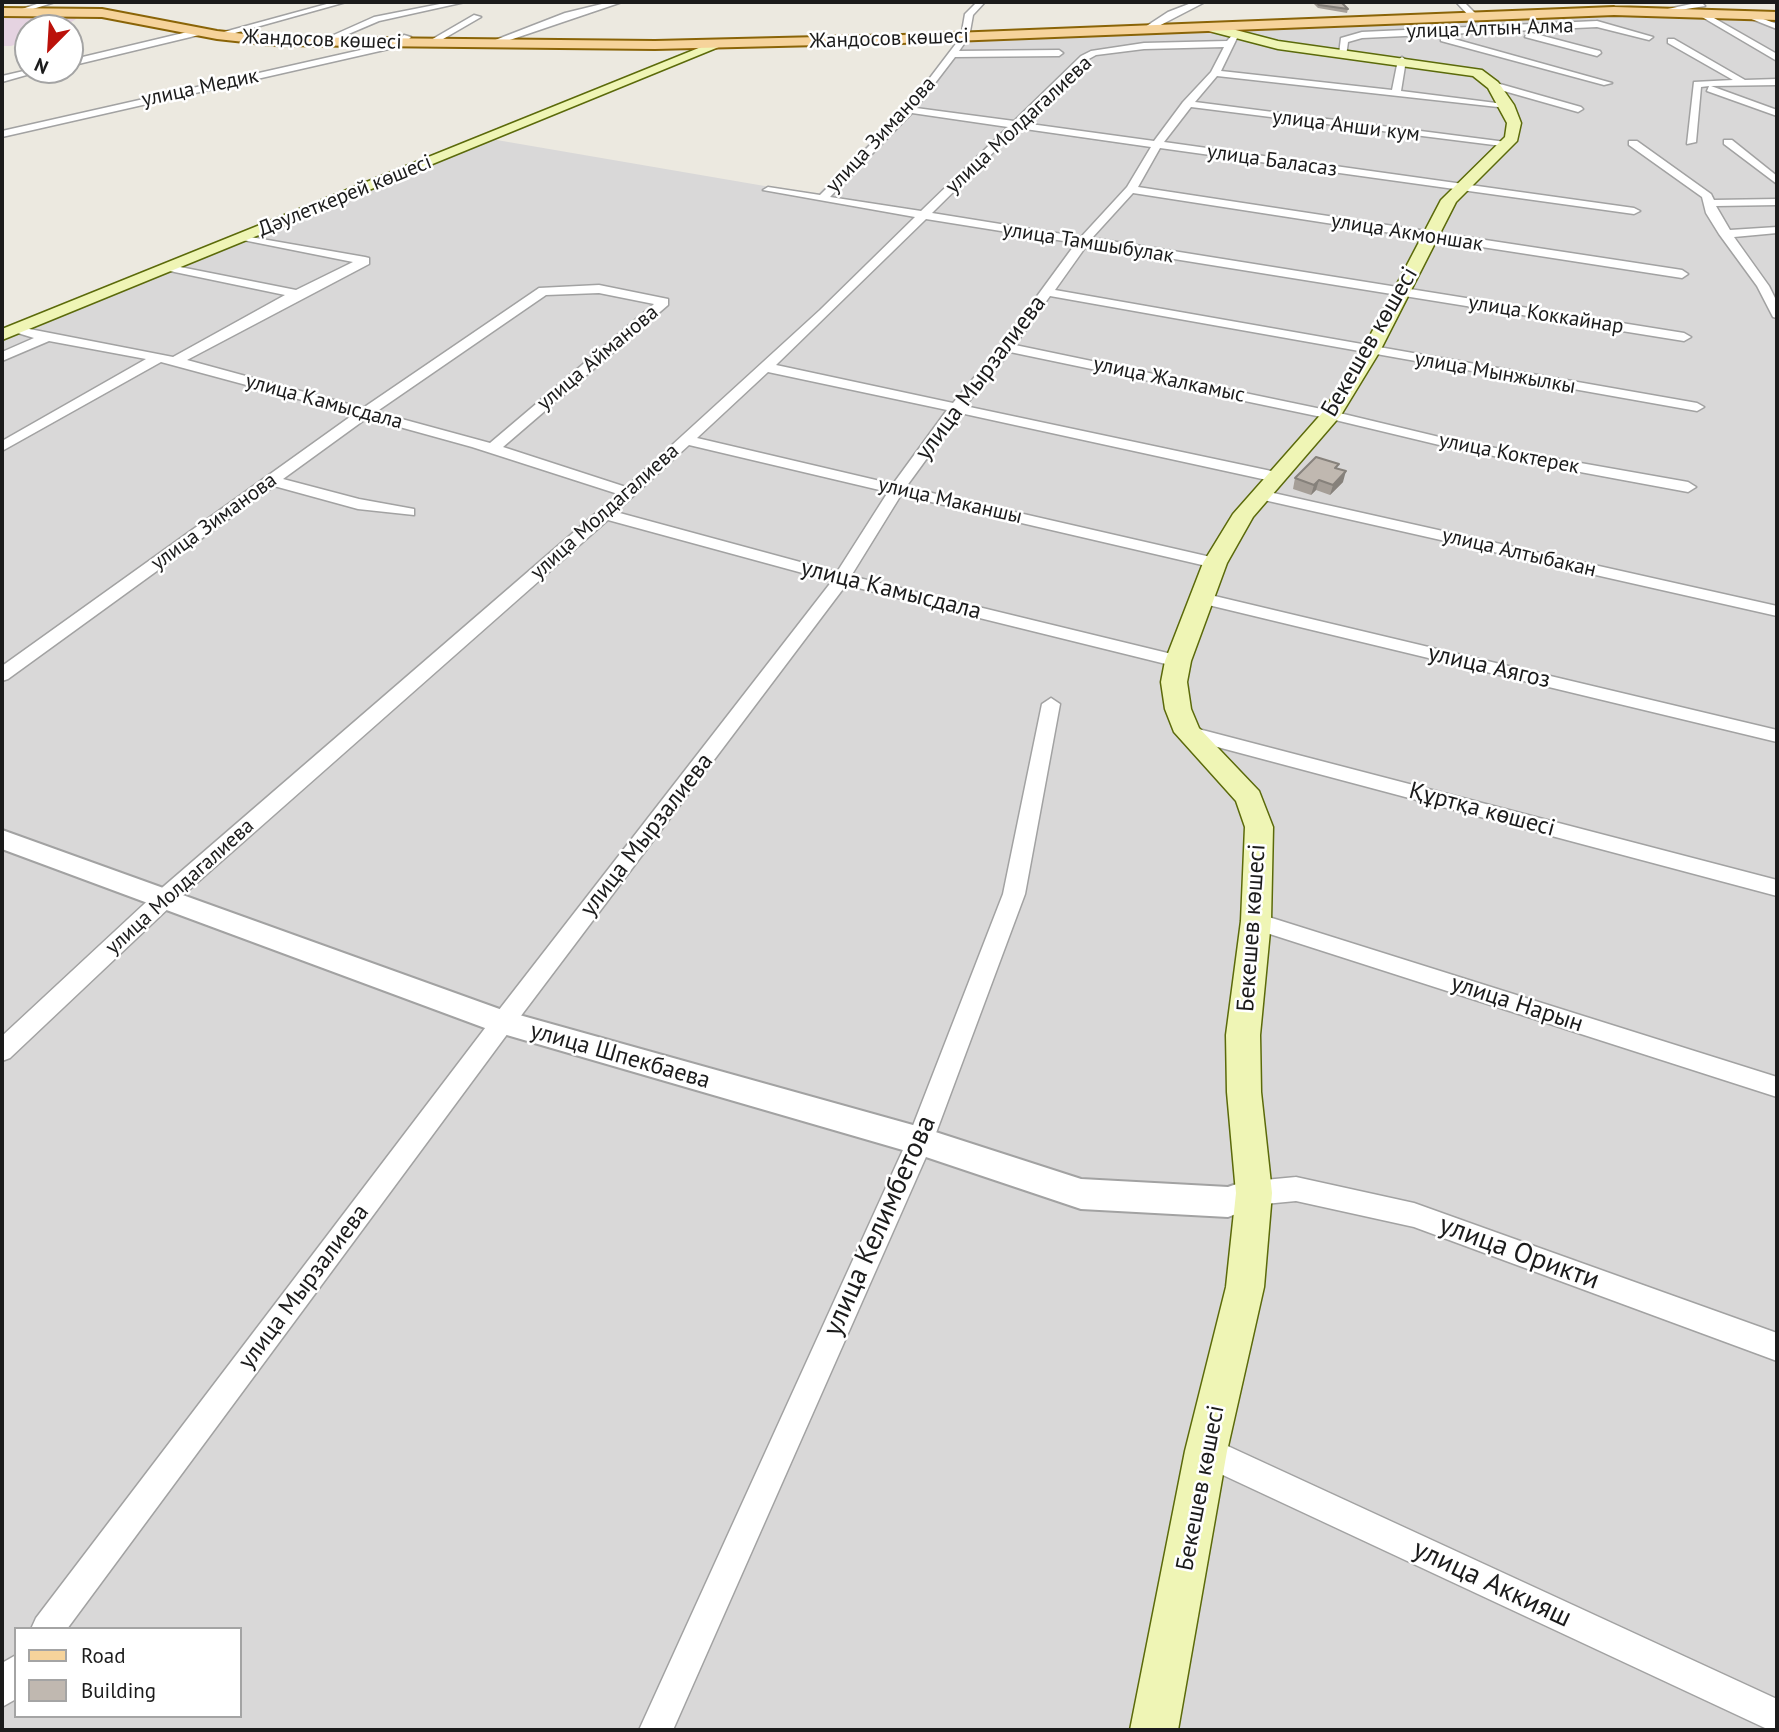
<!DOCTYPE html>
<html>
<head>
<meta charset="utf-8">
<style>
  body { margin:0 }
  #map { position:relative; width:1779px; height:1732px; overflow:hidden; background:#ece9e0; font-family:"PT Sans",sans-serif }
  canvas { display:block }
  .frame { position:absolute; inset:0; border:4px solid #1b1b1b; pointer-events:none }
  .legend { position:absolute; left:14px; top:1627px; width:228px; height:91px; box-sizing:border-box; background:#fff; border:2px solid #a4a4a4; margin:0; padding:9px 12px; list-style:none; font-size:21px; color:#1b1b1b }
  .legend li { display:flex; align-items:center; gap:14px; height:35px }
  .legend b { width:35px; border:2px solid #a4a4a4 }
  .north { position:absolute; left:14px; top:14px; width:70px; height:70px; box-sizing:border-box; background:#fff; border:2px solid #a4a4a4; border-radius:50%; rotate:204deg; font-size:19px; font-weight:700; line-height:28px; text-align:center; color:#1b1b1b }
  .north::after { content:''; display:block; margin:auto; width:24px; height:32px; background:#bb110a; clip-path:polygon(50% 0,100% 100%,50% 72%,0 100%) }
</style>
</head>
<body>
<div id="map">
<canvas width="1779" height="1732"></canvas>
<div class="frame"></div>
<ul class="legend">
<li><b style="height:9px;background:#f6d39b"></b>Road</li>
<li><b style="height:19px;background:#c0b8b0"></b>Building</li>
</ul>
<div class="north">N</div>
</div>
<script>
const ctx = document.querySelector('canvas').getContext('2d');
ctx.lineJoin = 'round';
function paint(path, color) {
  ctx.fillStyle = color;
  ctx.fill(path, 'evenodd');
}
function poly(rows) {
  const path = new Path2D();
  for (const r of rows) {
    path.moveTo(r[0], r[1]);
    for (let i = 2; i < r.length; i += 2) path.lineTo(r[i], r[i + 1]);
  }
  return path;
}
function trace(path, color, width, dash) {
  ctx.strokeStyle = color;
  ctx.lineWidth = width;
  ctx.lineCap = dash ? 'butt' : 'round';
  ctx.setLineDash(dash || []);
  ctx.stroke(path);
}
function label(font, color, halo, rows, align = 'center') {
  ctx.font = font + ' "PT Sans",sans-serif';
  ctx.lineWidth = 5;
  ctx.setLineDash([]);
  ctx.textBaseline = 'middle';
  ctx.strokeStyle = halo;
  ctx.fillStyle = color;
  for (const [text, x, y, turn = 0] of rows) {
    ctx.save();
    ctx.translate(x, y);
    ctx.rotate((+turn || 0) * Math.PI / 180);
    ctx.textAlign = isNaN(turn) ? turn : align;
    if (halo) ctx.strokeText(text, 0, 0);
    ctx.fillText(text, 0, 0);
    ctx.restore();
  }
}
paint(poly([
  [1615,13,1777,18,1777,1730,2,1730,2,332,485,138,817,195,900,112,961,39],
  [16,1629,240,1629,240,1716,16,1716]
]), '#d9d8d8');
paint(poly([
  [2,12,59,11,87,12,62,28,28,28,28,40,11,46,2,46]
]), '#e5d3e1');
const minor = poly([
  [43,2,55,2,17,14,13,12,43,2],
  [334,2,346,2,217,38,213,35,334,2],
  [450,2,465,2,379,21,325,44,318,42,374,17,450,2],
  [610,2,622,2,492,46,485,44,565,13,610,2],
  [977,2,985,2,973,15,969,37,959,51,1059,50,1063,53,1059,56,955,57,916,108,1014,121,1081,56,1091,51,1144,43,1227,41,1234,33,1238,36,1221,71,1392,90,1398,60,1402,57,1406,60,1401,91,1512,105,1507,108,1217,76,1195,102,1506,142,1511,145,1510,147,1191,107,1164,142,1634,208,1640,211,1634,214,1160,148,1138,187,1682,270,1688,274,1682,278,1133,193,1092,238,1684,333,1691,337,1684,341,1087,245,1055,290,1697,403,1704,407,1697,411,1050,296,1015,345,1331,411,1456,441,1688,482,1696,487,1688,492,1456,449,1331,419,1010,352,965,406,1276,472,1284,477,1276,482,960,413,906,487,1215,558,1223,563,1215,568,901,495,851,576,1184,657,1187,661,1184,665,1178,667,846,585,511,1029,67,1629,31,1629,36,1618,495,1015,832,581,608,520,172,905,10,1058,2,1061,2,1036,156,893,618,494,472,447,367,418,283,479,359,499,414,509,414,515,358,509,274,486,8,679,2,681,2,666,354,414,161,362,2,451,2,441,146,359,49,341,2,361,2,352,34,338,8,330,14,326,173,357,285,295,165,270,165,264,296,290,353,262,243,240,239,239,239,235,365,257,369,258,369,264,187,360,363,408,539,288,599,285,668,299,668,305,503,447,626,487,820,310,915,217,763,190,768,187,820,195,907,108,961,37,965,14,977,2],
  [1224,47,1211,72,1183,102,1154,141,1023,123,1087,60,1096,55,1144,49,1224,47],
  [912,113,1008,127,921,211,830,197,912,113],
  [1018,128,1151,147,1127,187,1081,237,932,213,1018,128],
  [926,219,1076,243,1002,344,953,403,776,365,926,219],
  [599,293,654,304,490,443,376,412,546,295,599,293],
  [768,372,947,410,893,484,697,438,768,372],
  [689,445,888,492,837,572,616,512,689,445],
  [1194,2,1205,2,1149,31,1142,29,1168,12,1194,2],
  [1456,2,1464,2,1478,16,1471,18,1456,2],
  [1701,2,1705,6,1667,12,1663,10,1701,2],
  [1700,10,1777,54,1777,61,1697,14,1700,10],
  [1744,12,1777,24,1777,29,1744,16,1744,12],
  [474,15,481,17,431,46,424,44,474,15],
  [1597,21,1653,37,1649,40,1597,27,1362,38,1348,42,1346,56,1339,54,1341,38,1362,32,1597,21],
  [200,29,203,34,70,66,70,60,200,29],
  [1528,32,1600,51,1601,53,1597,56,1525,37,1528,32],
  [404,35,411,37,402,46,2,137,2,131,396,42,404,35],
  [1441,37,1447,37,1612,83,1604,85,1441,41,1441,37],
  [1668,39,1674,39,1745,80,1777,79,1777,85,1711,86,1777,110,1777,116,1707,91,1709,86,1701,87,1696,142,1687,144,1694,82,1733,80,1668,43,1668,39],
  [28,70,44,70,2,82,2,76,28,70],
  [1493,82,1581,107,1583,109,1578,112,1490,87,1493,82],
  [1724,140,1732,140,1777,176,1777,184,1724,144,1724,140],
  [1629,141,1637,141,1711,194,1714,200,1777,199,1777,205,1716,206,1730,230,1777,227,1777,233,1734,237,1769,286,1777,302,1777,318,1773,317,1757,286,1719,234,1706,213,1702,197,1629,145,1629,141],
  [1260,490,1777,606,1777,616,1255,498,1252,495,1260,490],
  [1202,593,1777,730,1777,742,1196,602,1194,598,1202,593],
  [1051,698,1060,704,1025,894,933,1141,673,1730,639,1730,907,1141,1003,894,1042,704,1051,698],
  [1187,726,1777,880,1777,896,1180,737,1178,732,1187,726],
  [1256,913,1777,1077,1777,1097,1248,927,1245,921,1248,915,1256,913],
  [1296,1177,1414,1203,1777,1333,1777,1361,1414,1227,1296,1201,1254,1205,1245,1201,1241,1193,1245,1185,1254,1181,1296,1177],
  [1206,1436,1777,1699,1777,1730,1765,1728,1195,1462,1191,1451,1195,1440,1206,1436],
  [16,1655,16,1699,2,1707,2,1663,16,1655]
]);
const tertiary = poly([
  [2,830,505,1011,920,1127,1081,1179,1228,1187,1254,1178,1265,1183,1270,1193,1265,1203,1228,1217,1081,1209,920,1155,493,1031,2,849,2,830]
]);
const secondary = poly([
  [1209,23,1278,41,1482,70,1498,82,1514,105,1521,123,1517,141,1456,202,1380,351,1341,415,1253,517,1227,563,1191,661,1187,682,1191,709,1199,728,1259,791,1273,827,1271,921,1260,1035,1261,1092,1272,1193,1264,1287,1227,1451,1178,1730,1130,1730,1185,1451,1226,1287,1236,1193,1227,1092,1226,1035,1241,921,1245,827,1236,801,1174,732,1165,709,1161,682,1165,661,1203,563,1233,514,1323,412,1362,351,1441,200,1505,137,1507,123,1488,88,1473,76,1278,49,1205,30,1203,27,1209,23],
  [716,41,726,44,2,340,2,329,716,41]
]);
const primary = poly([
  [1614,7,1777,12,1777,20,1614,15,902,43,655,49,272,45,217,39,102,17,2,16,2,8,102,9,217,31,272,37,655,41,902,35,1614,7]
]);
trace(minor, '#a2a2a2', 3);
trace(tertiary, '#a2a2a2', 4);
trace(secondary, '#5b6a0a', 3);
trace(primary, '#8a6407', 4);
paint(minor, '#fff');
paint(tertiary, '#fff');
paint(secondary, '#eff5b5');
paint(primary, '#f6d39b');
paint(poly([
  [1312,2,1341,2,1348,9,1347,13,1318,8],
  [1337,468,1343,482,1330,495,1316,490,1311,495,1293,489,1295,478]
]), '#a59e97');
paint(poly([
  [1346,471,1343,482,1330,495,1333,485],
  [1319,480,1316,490,1311,495,1314,485]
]), '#86817b');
const building = poly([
  [1316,2,1341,2,1348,9,1319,5,1316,2],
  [1316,457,1339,464,1335,468,1346,471,1333,485,1319,480,1314,485,1295,478,1316,457]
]);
paint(building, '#c0b8b0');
trace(building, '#86817b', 2);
label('21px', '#1b1b1b', '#fff', [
  ["улица Алтын Алма",1490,29,-2],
  ["Жандосов көшесі",889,39,-2],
  ["Жандосов көшесі",322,40,2],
  ["улица Медик",200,88,-12],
  ["улица Молдагалиева",1019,125,-43],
  ["улица Анши кум",1346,126,7],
  ["улица Зиманова",881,135,-47],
  ["улица Баласаз",1272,161,8],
  ["Дәулеткерей көшесі",345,196,-22],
  ["улица Акмоншак",1407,233,9],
  ["улица Тамшыбулак",1088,243,9],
  ["улица Коккайнар",1546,315,9],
  ["улица Айманова",598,358,-40],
  ["улица Мынжылкы",1495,373,10],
  ["улица Жалкамыс",1169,380,12],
  ["улица Камысдала",324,402,15],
  ["улица Коктерек",1509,454,11],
  ["улица Маканшы",950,501,13],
  ["улица Молдагалиева",605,512,-42],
  ["улица Зиманова",214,522,-36],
  ["улица Алтыбакан",1519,553,13],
  ["улица Молдагалиева",180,887,-42]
]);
label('24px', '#1b1b1b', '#fff', [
  ["Бекешев көшесі",1370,342,-60],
  ["улица Мырзалиева",981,378,-53],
  ["улица Камысдала",891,590,14],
  ["улица Аягоз",1489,667,13],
  ["Құртқа көшесі",1482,810,15],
  ["улица Мырзалиева",647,835,-52],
  ["Бекешев көшесі",1252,928,-86],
  ["улица Нарын",1517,1004,18],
  ["улица Шпекбаева",620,1056,16],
  ["улица Мырзалиева",304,1287,-53],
  ["Бекешев көшесі",1201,1488,-79]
]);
label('28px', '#1b1b1b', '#fff', [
  ["улица Келимбетова",880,1226,-66],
  ["улица Орикти",1519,1253,20],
  ["улица Аккияш",1492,1584,25]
]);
</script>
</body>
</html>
